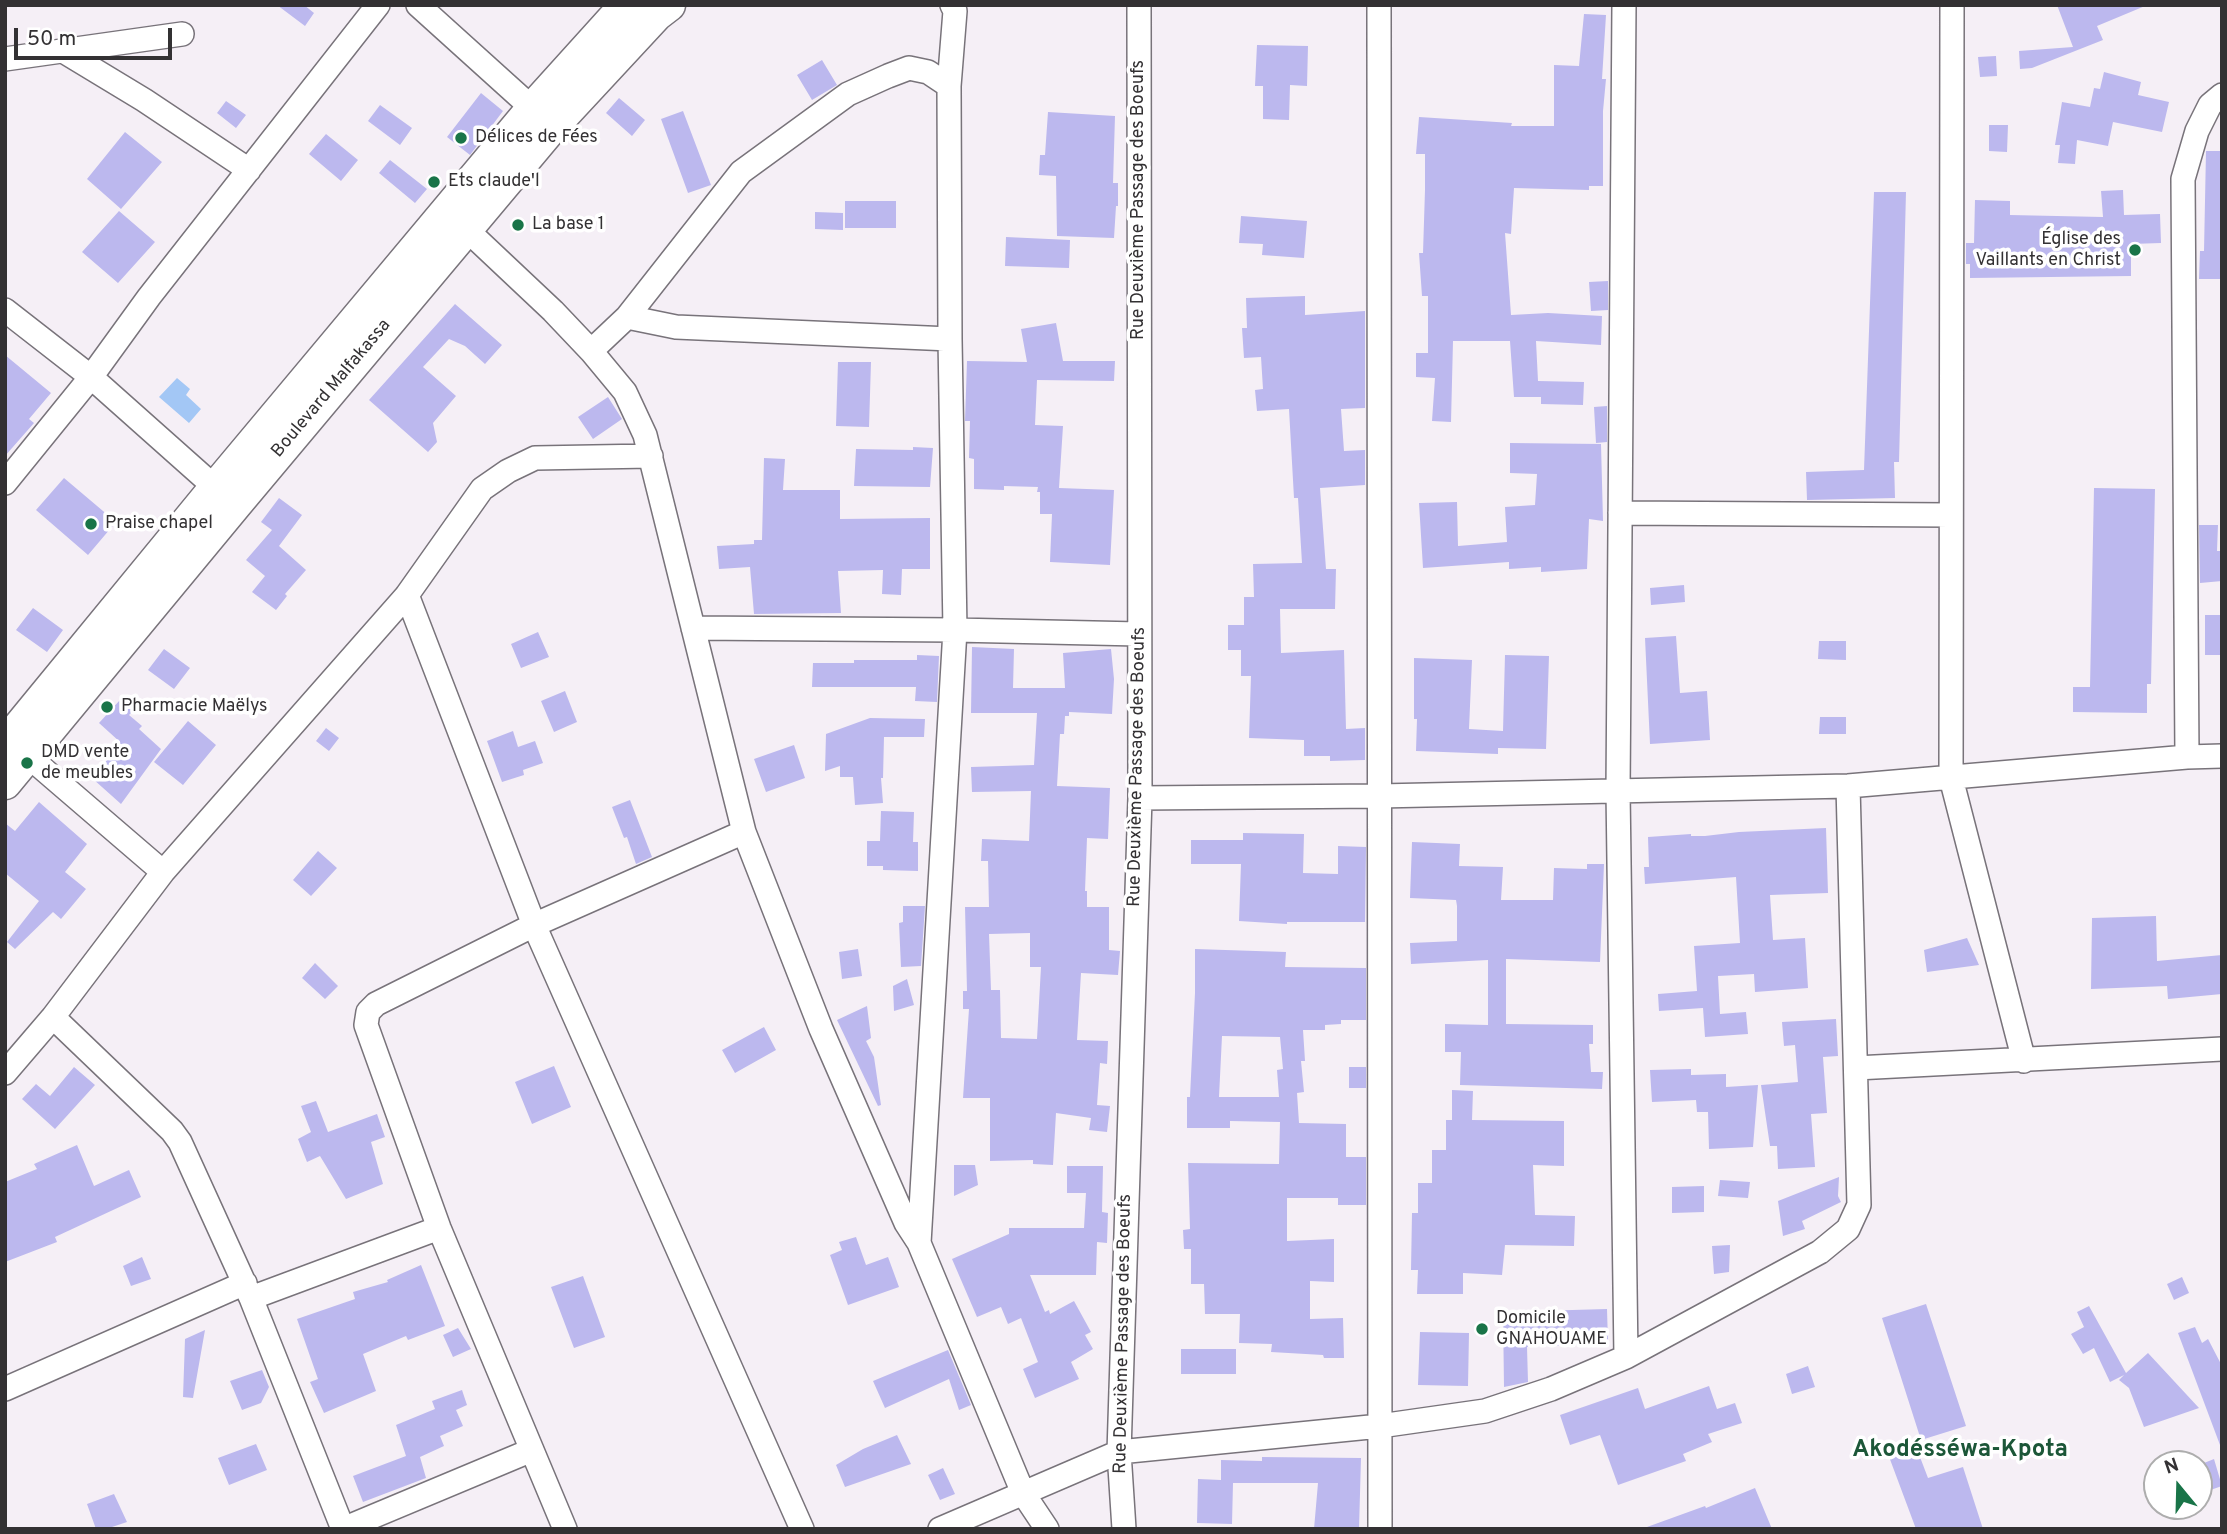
<!DOCTYPE html>
<html>
<head>
<meta charset="utf-8">
<style>
  body { margin:0 }
  #map { position:relative; width:2227px; height:1534px; overflow:hidden; background:#f5eff6; font-family:Overpass,sans-serif }
  canvas { display:block }
  .frame { position:absolute; inset:0; border:7px solid #333133; pointer-events:none }
  .north { position:absolute; left:2143px; top:1450px; width:70px; height:70px; box-sizing:border-box; background:#fff; border:2px solid #adadad; border-radius:50%; rotate:341deg; font-size:19px; font-weight:700; line-height:28px; text-align:center; color:#333133 }
  .north::after { content:''; display:block; margin:auto; width:24px; height:32px; background:#197448; clip-path:polygon(50% 0,100% 100%,50% 72%,0 100%) }
  .scale { position:absolute; left:14px; top:28px; width:158px; height:32px; box-sizing:border-box; border:4px solid #333133; border-top:0; padding-left:9px; font-size:21px; line-height:24px; white-space:nowrap; color:#333133; -webkit-text-stroke:5px #fff; paint-order:stroke }
</style>
</head>
<body>
<div id="map">
<canvas width="2227" height="1534"></canvas>
<div class="frame"></div>
<div class="north">N</div>
<div class="scale">50 m</div>
</div>
<script>
const ctx = document.querySelector('canvas').getContext('2d');
ctx.lineJoin = 'round';
function paint(path, color) {
  ctx.fillStyle = color;
  ctx.fill(path, 'evenodd');
}
function poly(rows) {
  const path = new Path2D();
  for (const r of rows) {
    path.moveTo(r[0], r[1]);
    for (let i = 2; i < r.length; i += 2) path.lineTo(r[i], r[i + 1]);
  }
  return path;
}
function trace(path, color, width, dash) {
  ctx.strokeStyle = color;
  ctx.lineWidth = width;
  ctx.lineCap = dash ? 'butt' : 'round';
  ctx.setLineDash(dash || []);
  ctx.stroke(path);
}
function label(font, color, halo, rows, align = 'center') {
  ctx.font = font + ' Overpass,sans-serif';
  ctx.lineWidth = 7;
  ctx.setLineDash([]);
  ctx.textBaseline = 'middle';
  ctx.strokeStyle = halo;
  ctx.fillStyle = color;
  for (const [text, x, y, turn = 0] of rows) {
    ctx.save();
    ctx.translate(x, y);
    ctx.rotate((+turn || 0) * Math.PI / 180);
    ctx.textAlign = isNaN(turn) ? turn : align;
    if (halo) ctx.strokeText(text, 0, 0);
    ctx.fillText(text, 0, 0);
    ctx.restore();
  }
}
paint(poly([
  [177,378,190,389,186,395,201,409,189,423,159,397]
]), '#a3c7f5');
paint(poly([
  [277,5,304,5,314,13,305,26],
  [2057,5,2145,5,2145,6,2097,26,2103,40,2032,68,2020,69,2019,51,2073,47],
  [1584,14,1606,15,1602,79,1606,79,1603,111,1603,186,1589,186,1589,190,1514,188,1511,234,1505,233,1511,315,1548,313,1602,316,1601,345,1536,341,1538,381,1584,382,1583,405,1541,404,1541,397,1514,397,1510,341,1453,341,1451,422,1432,421,1435,378,1416,377,1416,353,1428,353,1428,296,1422,296,1419,253,1423,253,1425,190,1425,154,1416,154,1419,117,1512,123,1511,126,1554,126,1554,65,1579,66],
  [1257,45,1308,46,1307,86,1290,85,1289,120,1263,119,1263,86,1255,86],
  [1996,56,1997,76,1980,77,1978,57],
  [822,60,837,85,812,100,797,75],
  [2104,72,2141,82,2138,95,2169,102,2162,132,2113,122,2108,146,2077,140,2075,164,2058,163,2060,145,2055,145,2062,102,2090,107,2094,88,2100,89],
  [481,93,503,111,470,155,447,137],
  [619,98,645,120,632,136,606,113],
  [226,101,246,115,236,128,217,113],
  [380,105,412,128,400,145,368,121],
  [683,111,711,185,688,193,661,119],
  [1048,112,1115,116,1113,183,1118,183,1118,206,1116,206,1114,238,1057,236,1056,176,1039,175,1040,155,1045,155],
  [1989,125,2008,125,2007,152,1989,151],
  [125,132,162,162,121,209,87,179],
  [326,134,358,160,341,181,309,154],
  [2206,151,2220,151,2222,279,2199,279,2200,251,2204,251],
  [390,160,427,189,415,203,379,173],
  [2123,190,2124,215,2160,214,2161,243,2131,244,2131,276,1970,278,1970,264,1966,264,1966,243,1974,243,1975,200,2010,201,2010,215,2103,217,2101,191],
  [1874,192,1906,192,1899,462,1894,462,1895,498,1807,500,1806,472,1864,470],
  [845,201,896,201,896,228,845,228],
  [119,211,155,242,118,283,82,252],
  [815,212,843,213,843,230,815,229],
  [1241,216,1307,221,1304,258,1262,255,1263,244,1239,243],
  [1006,237,1070,240,1069,268,1005,266],
  [1608,281,1608,310,1591,311,1589,282],
  [1305,296,1305,315,1365,311,1365,408,1341,409,1344,451,1365,450,1365,485,1320,488,1326,569,1336,569,1335,609,1280,609,1281,653,1344,650,1346,729,1365,728,1365,760,1330,761,1330,756,1304,756,1304,740,1249,738,1251,676,1241,676,1241,650,1228,650,1228,625,1244,625,1244,597,1254,597,1253,564,1302,563,1298,498,1294,498,1289,409,1257,411,1255,390,1263,389,1261,357,1244,358,1242,328,1247,328,1246,298],
  [455,304,502,345,485,364,465,346,449,339,423,367,456,396,433,423,437,442,428,452,369,400],
  [1056,323,1063,361,1115,361,1114,381,1037,380,1035,425,1063,426,1059,488,1114,490,1110,565,1050,562,1052,514,1040,514,1040,492,1037,492,1038,487,1004,486,1004,490,974,489,974,459,969,458,970,421,965,421,967,361,1027,362,1021,329],
  [5,355,51,393,29,419,34,423,5,456],
  [838,362,871,362,869,427,836,426],
  [608,397,622,419,593,439,578,417],
  [1607,406,1607,442,1596,443,1594,407],
  [1510,443,1601,444,1603,521,1589,519,1587,569,1541,572,1541,567,1509,569,1509,562,1423,568,1419,503,1457,502,1458,546,1507,542,1505,507,1535,505,1537,474,1510,473],
  [913,447,933,448,930,487,854,486,856,449,913,450],
  [764,458,785,459,783,490,840,490,840,519,930,518,930,569,902,569,901,595,882,594,883,570,838,571,841,613,754,614,750,567,719,569,717,546,754,544,754,540,762,540],
  [64,478,116,522,88,555,36,510],
  [2094,488,2155,489,2151,684,2147,684,2147,713,2073,712,2073,687,2090,687],
  [279,498,302,515,279,546,306,570,285,594,287,596,276,610,252,592,265,576,246,560,272,530,261,522],
  [2199,525,2218,525,2217,551,2222,551,2222,581,2200,583],
  [1684,585,1685,602,1651,605,1650,588],
  [33,608,63,630,47,652,16,630],
  [2205,615,2222,615,2222,655,2205,655],
  [538,632,549,657,521,668,511,644],
  [1676,636,1680,693,1707,691,1710,740,1650,744,1645,638],
  [1819,641,1846,641,1846,660,1818,659],
  [972,647,1014,649,1013,688,1065,688,1063,653,1111,649,1114,679,1112,714,1069,712,1069,716,1065,716,1064,734,1060,734,1057,786,1110,788,1108,839,1087,838,1085,891,1087,891,1087,907,1109,907,1109,950,1120,951,1118,975,1081,973,1077,1040,1108,1041,1107,1064,1100,1063,1097,1105,1110,1106,1107,1132,1089,1130,1091,1118,1056,1113,1053,1165,1033,1164,1033,1160,990,1161,990,1098,963,1098,969,1009,963,1009,963,991,967,991,965,907,989,907,988,861,981,861,982,839,1029,841,1031,791,972,792,971,767,1034,765,1037,713,971,713],
  [1030,933,1030,967,1041,967,1037,1039,1001,1038,1000,990,991,990,989,934],
  [164,649,190,668,174,689,148,670],
  [917,655,939,656,937,702,915,701,916,687,812,687,813,663,854,663,854,660,917,660],
  [1505,655,1549,656,1546,749,1498,748,1498,754,1416,751,1417,719,1414,719,1414,658,1472,660,1469,729,1503,731],
  [565,691,577,722,554,732,541,701],
  [120,700,133,711,129,715,142,726,139,729,161,749,121,804,93,779,120,742,99,723],
  [1820,717,1846,717,1846,734,1819,734],
  [870,718,925,719,924,737,884,737,883,778,881,778,883,803,855,805,853,777,840,777,840,766,825,771,826,734],
  [188,721,216,745,183,785,154,762],
  [326,728,339,738,329,751,316,741],
  [513,731,518,747,535,741,543,763,523,770,524,775,502,782,487,741],
  [794,745,805,778,766,792,754,759],
  [630,800,652,857,636,864,627,837,624,838,612,807],
  [39,802,87,844,65,872,86,889,61,919,53,912,15,949,7,942,39,901,5,873,5,823,15,831],
  [881,811,914,812,913,842,918,842,918,871,883,870,883,866,867,866,867,841,880,841],
  [1826,828,1828,893,1770,895,1773,940,1805,938,1808,988,1755,992,1754,974,1718,976,1720,1014,1746,1012,1748,1034,1705,1037,1703,1008,1659,1011,1658,994,1697,991,1694,946,1740,943,1736,877,1645,884,1644,867,1649,867,1648,837,1691,834,1691,836,1705,836,1739,832],
  [1243,833,1304,834,1303,873,1338,874,1338,846,1366,847,1365,922,1287,922,1287,924,1239,921,1241,864,1191,864,1191,840,1243,840],
  [1412,842,1460,844,1459,866,1503,867,1501,900,1553,900,1554,868,1587,869,1587,864,1604,864,1600,962,1506,959,1506,1024,1593,1025,1593,1044,1589,1044,1591,1072,1603,1072,1602,1089,1460,1085,1461,1052,1445,1052,1445,1024,1488,1025,1488,960,1411,964,1410,943,1457,941,1457,906,1456,900,1410,898],
  [318,851,337,868,311,896,293,880],
  [903,906,925,906,921,966,901,967,899,923,903,922],
  [2156,916,2157,961,2222,955,2222,994,2168,999,2167,986,2091,989,2092,918],
  [1967,938,1979,965,1927,972,1924,950],
  [858,949,862,976,842,979,839,952],
  [1195,949,1286,952,1285,967,1366,968,1366,1020,1341,1020,1341,1024,1325,1025,1325,1030,1303,1030,1305,1061,1301,1061,1304,1092,1297,1093,1299,1123,1346,1124,1346,1157,1366,1157,1366,1205,1338,1205,1338,1198,1287,1198,1287,1241,1334,1239,1334,1282,1310,1281,1310,1319,1343,1318,1344,1358,1324,1358,1323,1355,1271,1352,1272,1344,1239,1343,1240,1314,1205,1314,1204,1284,1191,1284,1191,1249,1184,1249,1183,1230,1190,1229,1188,1163,1279,1164,1280,1122,1230,1121,1230,1128,1187,1128,1187,1097,1190,1097,1195,993],
  [1222,1036,1280,1037,1283,1069,1277,1070,1279,1097,1219,1097],
  [315,963,338,986,325,999,302,978],
  [907,979,914,1005,894,1011,893,986],
  [867,1006,871,1038,866,1041,874,1057,881,1105,878,1106,837,1020],
  [1836,1019,1838,1056,1823,1057,1827,1113,1811,1114,1815,1167,1778,1169,1777,1146,1770,1146,1761,1085,1798,1082,1795,1045,1784,1046,1782,1022],
  [764,1027,776,1050,735,1073,722,1050],
  [554,1066,571,1107,532,1124,515,1082],
  [74,1067,95,1085,55,1129,22,1099,36,1084,50,1096],
  [1349,1067,1366,1067,1366,1088,1349,1088],
  [1691,1069,1691,1075,1726,1074,1726,1087,1758,1085,1753,1147,1709,1149,1708,1112,1697,1112,1696,1100,1652,1102,1650,1070],
  [1452,1090,1473,1091,1472,1120,1564,1121,1564,1166,1533,1165,1535,1215,1575,1216,1574,1246,1505,1245,1502,1275,1463,1273,1463,1294,1417,1294,1418,1270,1411,1270,1412,1213,1418,1213,1418,1183,1432,1183,1432,1150,1446,1150,1446,1120,1452,1120],
  [316,1101,328,1132,377,1114,385,1137,371,1142,383,1184,346,1199,320,1156,307,1162,298,1139,311,1132,301,1106],
  [77,1145,94,1186,129,1170,141,1197,55,1237,57,1242,5,1262,5,1182,37,1169,34,1164],
  [954,1165,975,1165,978,1185,954,1196],
  [1067,1166,1103,1166,1102,1212,1108,1213,1107,1243,1097,1242,1096,1275,1030,1275,1045,1312,1049,1310,1050,1314,1074,1301,1091,1332,1085,1335,1093,1349,1071,1362,1079,1379,1035,1398,1023,1369,1038,1362,1021,1318,1008,1324,1001,1307,977,1317,952,1259,1009,1234,1009,1228,1084,1228,1086,1193,1067,1193],
  [1839,1177,1838,1196,1841,1202,1802,1221,1805,1229,1783,1236,1778,1201],
  [1720,1180,1750,1182,1748,1198,1718,1196],
  [1704,1186,1704,1212,1672,1213,1672,1187],
  [856,1237,866,1265,888,1257,899,1287,848,1305,830,1255,842,1250,839,1242],
  [1730,1245,1729,1272,1714,1274,1712,1246],
  [142,1257,151,1279,131,1286,123,1266],
  [421,1265,445,1326,408,1340,406,1336,363,1354,376,1391,324,1413,310,1382,318,1379,297,1319,355,1299,353,1292,388,1282,387,1280],
  [583,1276,605,1337,574,1348,551,1287],
  [2182,1277,2189,1293,2174,1300,2167,1284],
  [1926,1304,1966,1426,1921,1440,1882,1318],
  [2089,1306,2126,1373,2148,1353,2199,1408,2144,1427,2129,1388,2119,1380,2124,1375,2110,1382,2094,1348,2083,1354,2071,1334,2084,1327,2077,1312],
  [1607,1309,1608,1343,1527,1347,1528,1382,1504,1387,1503,1312],
  [2195,1327,2202,1343,2208,1339,2222,1366,2222,1445,2220,1445,2178,1333],
  [458,1328,471,1349,453,1357,443,1335],
  [205,1330,193,1398,183,1397,185,1339],
  [1420,1332,1469,1333,1468,1386,1418,1385],
  [1181,1349,1236,1349,1236,1374,1181,1374],
  [948,1350,971,1405,959,1410,949,1379,885,1408,873,1381],
  [1808,1366,1815,1387,1792,1394,1786,1374],
  [262,1370,269,1387,261,1403,242,1410,230,1381],
  [1709,1386,1717,1409,1735,1403,1742,1423,1708,1434,1712,1442,1683,1454,1686,1461,1618,1485,1600,1435,1570,1445,1560,1415,1638,1388,1645,1409],
  [462,1390,467,1405,456,1410,463,1426,440,1436,444,1446,420,1457,426,1478,363,1502,353,1476,406,1456,396,1425,435,1409,432,1401],
  [897,1435,911,1464,845,1487,836,1465,863,1449],
  [256,1444,267,1470,229,1485,218,1458],
  [1915,1444,1928,1478,1963,1467,1983,1529,1916,1529,1888,1454],
  [1262,1457,1361,1458,1359,1529,1314,1529,1318,1483,1233,1483,1232,1524,1197,1523,1198,1479,1221,1480,1221,1460,1262,1461],
  [2214,1459,2222,1486,2199,1494,2199,1465],
  [943,1468,955,1494,940,1500,928,1475],
  [1755,1488,1772,1529,1648,1529,1647,1527,1705,1506,1706,1508],
  [114,1494,127,1522,106,1529,96,1529,87,1504]
]), '#bcb8ee');
const minor = poly([
  [418,5,542,117],
  [1379,5,1380,1529],
  [1624,5,1618,791,1626,1357],
  [1952,5,1951,778,2024,1061],
  [63,51,144,100,249,170],
  [5,59,182,34],
  [949,86,955,11,952,5],
  [467,230,553,311,591,351,625,392,645,435,744,832,821,1029,906,1223,919,1243,1023,1493,1047,1529],
  [5,310,91,377,227,498],
  [627,317,676,327,950,339],
  [591,351,627,317,741,172,848,94,888,76,909,68,928,72,949,86,950,339,955,630,919,1243],
  [5,483,91,377,149,297,378,5],
  [1620,513,1951,515],
  [407,595,534,925,802,1529],
  [693,628,955,630,1139,634],
  [28,756,163,872],
  [2187,757,2183,179,2197,131,2210,105,2222,95],
  [1140,798,1379,796,1848,786,2187,757,2222,756],
  [53,1017,172,1131,180,1142,251,1298,343,1529],
  [1856,1068,2222,1049],
  [5,1073,53,1017,163,872,407,595,482,489,508,471,535,458,651,456],
  [251,1298,439,1228],
  [5,1389,245,1283],
  [343,1529,532,1450],
  [565,1529,439,1228,366,1025,368,1012,376,1004,534,925,744,832],
  [940,1529,1119,1452,1380,1426,1485,1411,1551,1389,1626,1357,1820,1252,1848,1229,1859,1205,1848,786],
  [1124,1529,1119,1452,1140,798,1139,5]
]);
const secondary = poly([
  [5,744,216,487,533,108,626,5],
  [5,783,235,505,552,127,656,15,669,5]
]);
trace(minor, '#78737a', 26);
trace(secondary, '#78737a', 35);
trace(minor, '#fff', 23);
trace(secondary, '#fff', 32);
for (const [x, y, r, color] of [
  [461,138,7,"#197448"],
  [434,182,7,"#197448"],
  [518,225,7,"#197448"],
  [2135,250,7,"#197448"],
  [91,524,7,"#197448"],
  [107,707,7,"#197448"],
  [27,763,7,"#197448"],
  [1482,1329,7,"#197448"]
]) {
  const dot = new Path2D();
  dot.arc(x, y, r, 0, 2 * Math.PI);
  ctx.fillStyle = color;
  ctx.fill(dot);
  trace(dot, '#fff', 2.5);
}
label('18px', '#333133', '#fff', [
  ["Délices de Fées",475,138],
  ["Ets claude'l",448,182],
  ["La base 1",532,225],
  ["Église des",2121,240,"right"],
  ["Vaillants en Christ",2121,261,"right"],
  ["Praise chapel",105,524],
  ["Pharmacie Maëlys",121,707],
  ["DMD vente",41,753],
  ["de meubles",41,774],
  ["Domicile",1496,1319],
  ["GNAHOUAME",1496,1340]
], 'left');
label('18px', '#333133', '#fff', [
  ["Rue Deuxième Passage des Boeufs",1139,200,-90],
  ["Boulevard Malfakassa",332,389,-50],
  ["Rue Deuxième Passage des Boeufs",1138,767,-89],
  ["Rue Deuxième Passage des Boeufs",1124,1334,-89]
]);
label('bold 24px', '#1c5738', '#fff', [
  ["Akodésséwa-Kpota",1960,1451]
]);
</script>
</body>
</html>
